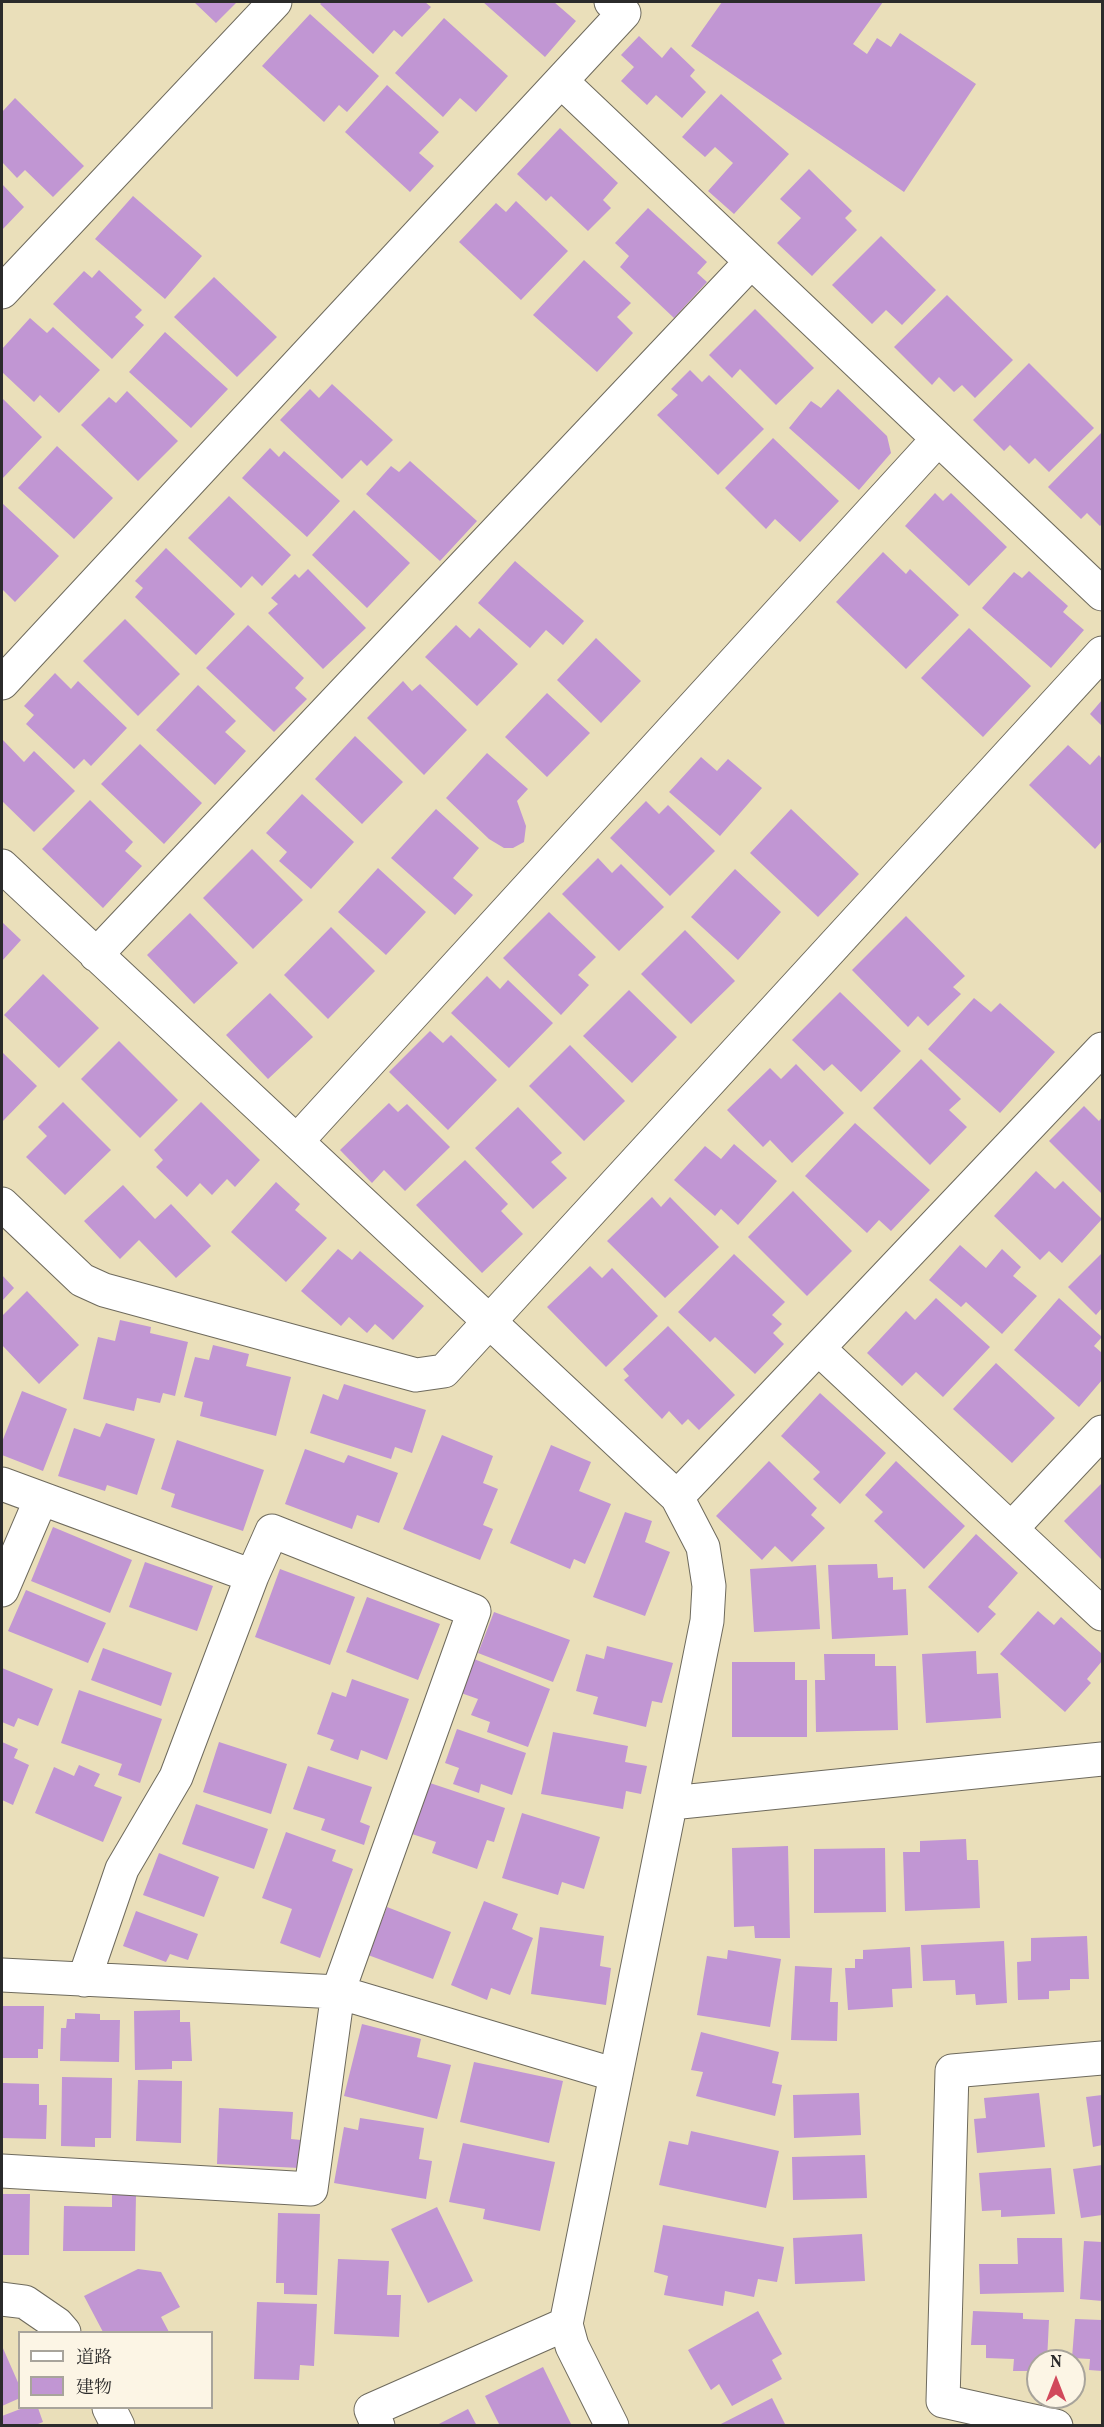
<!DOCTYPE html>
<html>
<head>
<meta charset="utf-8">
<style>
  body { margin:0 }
  #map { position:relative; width:1104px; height:2427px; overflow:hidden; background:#eadfba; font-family:Vollkorn,"Noto Serif JP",serif }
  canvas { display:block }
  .frame { position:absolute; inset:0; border:3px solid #2b2b2b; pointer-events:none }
  .legend { position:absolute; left:18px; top:2331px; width:195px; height:78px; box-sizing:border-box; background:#fcf5e5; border:2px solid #a8a49b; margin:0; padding:8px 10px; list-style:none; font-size:18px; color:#2b2b2b }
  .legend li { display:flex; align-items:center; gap:12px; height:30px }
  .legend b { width:30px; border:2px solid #a8a49b }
  .north { position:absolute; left:1026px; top:2349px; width:60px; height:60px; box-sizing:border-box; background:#fcf5e5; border:2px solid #a8a49b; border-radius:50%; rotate:0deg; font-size:16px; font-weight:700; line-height:24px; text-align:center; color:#2b2b2b }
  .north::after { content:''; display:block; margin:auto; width:21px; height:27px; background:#d1495b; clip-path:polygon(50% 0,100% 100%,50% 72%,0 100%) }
</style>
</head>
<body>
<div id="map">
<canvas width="1104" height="2427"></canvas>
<div class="frame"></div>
<ul class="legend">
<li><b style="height:8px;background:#fff"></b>道路</li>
<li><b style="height:16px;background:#c196d3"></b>建物</li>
</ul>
<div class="north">N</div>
</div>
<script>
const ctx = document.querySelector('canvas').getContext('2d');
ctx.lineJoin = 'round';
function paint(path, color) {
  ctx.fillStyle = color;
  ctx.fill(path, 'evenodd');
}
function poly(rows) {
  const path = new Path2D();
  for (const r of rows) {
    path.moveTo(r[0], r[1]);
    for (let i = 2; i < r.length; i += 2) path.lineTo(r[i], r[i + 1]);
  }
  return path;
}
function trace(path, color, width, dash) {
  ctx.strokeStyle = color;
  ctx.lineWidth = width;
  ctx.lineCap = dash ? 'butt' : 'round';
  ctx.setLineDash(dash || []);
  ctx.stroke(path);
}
paint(poly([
  [194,2,237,2,216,23],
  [322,2,425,2,431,7,402,37,394,30,373,54,320,4],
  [483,2,554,2,576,21,545,57],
  [722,2,883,2,853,44,867,54,877,38,891,47,900,33,976,84,904,192,691,46],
  [310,14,379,76,347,112,339,105,324,122,262,66],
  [444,18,508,76,476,112,460,98,443,117,395,73],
  [639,36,662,58,671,47,695,70,690,76,706,92,682,118,656,95,647,105,621,81,634,67,621,55],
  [387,85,439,132,419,153,434,166,410,192,345,132],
  [721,94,789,154,734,214,708,191,733,163,715,147,705,157,682,137],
  [15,98,84,166,53,197,25,170,17,178,2,162,2,112],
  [560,128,618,183,603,200,611,208,588,231,551,196,546,201,517,174],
  [809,169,852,211,845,218,857,230,812,276,777,243,801,218,780,199],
  [2,184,24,207,2,230],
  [133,196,202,256,165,299,95,239],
  [516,201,568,251,521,300,459,242,496,203,506,212],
  [648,208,707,262,697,273,707,282,674,318,620,267,629,256,615,243],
  [881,236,936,290,902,325,886,310,872,324,832,285],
  [584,260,631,303,617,317,633,333,597,372,533,315],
  [99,270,142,310,135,317,144,325,112,359,53,304,84,271,92,278],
  [214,277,277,337,237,377,174,317],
  [947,295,1013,360,975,398,962,385,954,392,939,377,932,385,894,347],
  [755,309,814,368,776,405,740,369,732,378,709,355],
  [30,318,47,333,53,327,100,370,59,413,40,395,34,402,2,372,2,349],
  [165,332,228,389,191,428,129,372],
  [1029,363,1094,428,1049,472,1035,458,1029,464,1010,445,1004,451,973,420],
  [690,370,702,382,709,375,764,429,718,475,657,415,678,395,671,389],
  [332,384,393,440,367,466,361,460,342,479,280,420,310,389,319,398],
  [838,389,887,436,891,453,859,490,789,428,811,401,821,408],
  [127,391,178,441,138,481,81,425,109,397,116,403],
  [2,398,42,437,2,479],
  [1102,432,1102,524,1100,526,1087,513,1081,519,1048,487],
  [773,438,839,501,800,542,775,519,766,529,725,488],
  [57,446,113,498,74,539,18,488],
  [270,448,279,457,284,451,340,501,307,537,242,478],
  [410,461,477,521,440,561,366,494,391,466,399,472],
  [935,493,943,501,951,493,1007,547,969,586,905,526],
  [229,496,291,555,262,586,252,576,241,588,188,538],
  [2,503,59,556,15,602,2,589],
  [354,510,410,563,367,608,312,555],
  [166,548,235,614,196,655,135,597,143,588,135,581],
  [883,552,906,574,910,569,959,615,906,669,836,602],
  [515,561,584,621,563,645,546,630,530,648,478,603],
  [308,569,366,628,323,669,268,613,278,604,271,598,295,574,299,578],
  [1029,571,1068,606,1063,612,1084,630,1051,668,982,608,1014,572,1022,578],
  [125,619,180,674,138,716,83,661],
  [248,625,304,678,295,688,307,699,274,732,206,668],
  [456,625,470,638,479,628,518,664,477,706,425,657],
  [969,628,1031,686,983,737,921,678],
  [596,638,641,681,601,723,557,680],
  [55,673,71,689,78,681,127,728,91,766,84,759,74,769,26,724,34,715,24,706],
  [403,681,412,691,420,684,467,730,424,775,367,718],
  [198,685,236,721,225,732,246,751,215,785,156,730],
  [547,693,590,733,547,777,505,737],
  [1102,700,1102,726,1090,714],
  [355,736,403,782,362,824,315,779],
  [2,739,24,762,34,751,75,791,34,832,2,801],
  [140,744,202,803,164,844,101,784],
  [1068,745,1090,765,1099,755,1102,759,1102,841,1095,849,1029,785],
  [487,753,528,789,517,801,526,826,524,842,513,848,504,848,489,839,446,798],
  [701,757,717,771,728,759,762,788,720,836,669,792],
  [302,794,354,842,311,889,279,861,287,852,266,833],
  [90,800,133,842,125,851,142,866,103,908,42,849],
  [646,801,659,814,668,805,715,851,670,896,610,838],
  [436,809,479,848,453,878,473,895,455,915,391,858],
  [791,809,859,874,818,917,750,853],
  [252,849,303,900,253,949,203,898],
  [598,858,612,873,621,864,664,907,619,951,562,894],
  [378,868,426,912,386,955,338,912],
  [735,869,781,912,738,960,691,917],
  [549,912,596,957,578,975,589,985,561,1015,503,958],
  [190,913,238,963,194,1004,147,955],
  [906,916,965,976,953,987,961,994,928,1026,918,1016,908,1027,852,970],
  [2,922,21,940,2,961],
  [331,927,375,971,328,1019,284,975],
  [685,930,735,981,691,1024,641,974],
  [43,974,99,1028,59,1068,4,1015],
  [487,976,500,989,508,980,553,1023,509,1068,451,1013],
  [629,990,677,1037,632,1083,583,1036],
  [840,992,901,1051,861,1092,832,1064,824,1071,792,1040],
  [270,993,313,1037,268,1079,226,1035],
  [974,998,991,1012,1000,1003,1055,1052,1000,1113,928,1049],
  [430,1031,443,1043,451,1035,497,1080,448,1130,389,1072],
  [119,1041,178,1100,140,1138,81,1079],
  [570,1045,625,1101,584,1141,529,1086],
  [2,1052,37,1086,2,1122],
  [921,1059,961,1099,949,1110,967,1127,930,1165,873,1108],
  [796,1064,844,1113,792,1163,770,1140,763,1147,727,1110,770,1068,781,1079],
  [63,1102,111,1150,65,1195,26,1157,47,1136,38,1127],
  [201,1102,260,1160,235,1187,227,1179,212,1195,200,1183,187,1197,156,1167,163,1160,154,1150],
  [389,1103,398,1112,407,1104,450,1147,405,1191,384,1170,372,1183,340,1150],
  [1084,1106,1099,1121,1102,1117,1102,1194,1049,1141],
  [518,1107,562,1153,551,1162,567,1178,533,1209,475,1148],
  [855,1123,930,1190,891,1231,879,1220,867,1233,805,1176],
  [734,1144,777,1181,738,1225,721,1209,715,1216,674,1180,705,1146,721,1159],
  [465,1160,508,1204,501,1211,523,1234,482,1273,416,1205],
  [1036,1171,1055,1189,1063,1181,1102,1219,1062,1263,1049,1251,1040,1260,994,1216],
  [276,1182,300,1204,295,1210,327,1238,286,1282,231,1232],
  [123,1185,155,1219,171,1204,211,1246,176,1278,139,1240,120,1259,84,1221],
  [793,1191,852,1251,807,1296,748,1237],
  [652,1197,661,1207,670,1197,719,1247,665,1298,607,1241],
  [960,1245,986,1268,1002,1249,1021,1267,1013,1276,1037,1296,1002,1334,966,1302,961,1307,929,1280],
  [338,1249,352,1260,360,1251,424,1306,393,1340,375,1324,367,1333,349,1317,341,1326,301,1291],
  [1102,1253,1102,1308,1096,1315,1068,1287],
  [734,1254,785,1302,772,1315,782,1324,773,1333,784,1344,755,1374,715,1337,710,1342,678,1312],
  [590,1266,602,1278,612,1268,658,1316,606,1367,547,1307],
  [2,1275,14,1288,2,1301],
  [27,1291,79,1345,39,1384,2,1345,2,1316],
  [936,1298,990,1347,943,1397,916,1372,902,1386,867,1353,906,1311,915,1320],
  [1059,1298,1102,1337,1094,1346,1102,1353,1102,1380,1079,1407,1014,1350],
  [120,1320,151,1327,150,1333,188,1342,175,1396,163,1393,160,1403,137,1398,134,1411,83,1399,98,1337,115,1341],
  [668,1326,735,1395,699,1430,688,1419,682,1425,669,1411,662,1419,624,1380,629,1376,623,1369],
  [213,1345,249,1354,246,1366,291,1377,276,1436,200,1416,203,1402,184,1397,195,1357,209,1360],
  [996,1363,1055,1418,1012,1463,953,1409],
  [344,1384,426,1410,412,1453,395,1447,391,1459,310,1433,323,1394,338,1400],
  [22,1391,67,1409,43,1471,2,1455,2,1442],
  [820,1393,886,1453,840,1504,813,1479,820,1472,781,1436],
  [106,1423,155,1439,137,1495,107,1485,105,1491,58,1476,74,1428,100,1437],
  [442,1435,493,1456,483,1483,498,1489,483,1525,493,1529,480,1560,403,1529],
  [177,1440,264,1470,243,1531,171,1507,175,1494,161,1489],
  [551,1445,591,1462,579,1491,611,1504,585,1564,574,1559,570,1569,510,1543],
  [305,1449,344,1463,348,1455,398,1473,379,1523,357,1515,352,1529,285,1504],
  [769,1461,817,1508,811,1515,825,1528,792,1562,775,1546,762,1560,716,1516],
  [896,1461,965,1526,924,1569,874,1521,883,1512,865,1495],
  [1102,1483,1102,1560,1064,1521],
  [625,1512,652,1521,645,1542,670,1552,645,1616,593,1597],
  [53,1527,132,1560,110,1613,31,1581],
  [976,1534,1018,1573,988,1607,996,1614,978,1633,928,1587],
  [145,1562,213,1586,197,1631,129,1607],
  [877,1564,878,1578,893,1577,893,1590,906,1589,908,1635,832,1639,828,1565],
  [816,1565,820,1629,754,1632,750,1569],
  [280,1569,355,1597,330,1665,255,1637],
  [26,1590,106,1623,88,1663,8,1631],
  [367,1597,440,1624,418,1680,346,1652],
  [1038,1611,1054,1625,1061,1617,1102,1654,1102,1661,1087,1679,1091,1683,1065,1712,1000,1654],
  [494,1612,570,1640,553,1682,478,1653],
  [607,1646,673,1663,662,1703,652,1701,646,1727,593,1714,598,1697,576,1691,586,1654,604,1659],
  [103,1648,172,1673,161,1706,91,1680],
  [976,1651,977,1674,998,1673,1001,1718,926,1723,922,1654],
  [824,1654,875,1654,875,1666,896,1666,898,1730,816,1732,815,1680,825,1680],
  [474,1659,550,1689,528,1747,487,1732,490,1722,471,1715,478,1699,461,1693],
  [732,1662,795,1662,795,1680,807,1680,807,1737,732,1737],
  [2,1668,53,1689,38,1726,18,1718,14,1727,2,1722],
  [352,1679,409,1699,387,1760,361,1750,358,1760,330,1750,334,1740,317,1734,332,1692,346,1697],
  [79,1690,162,1719,140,1783,118,1775,122,1764,61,1743],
  [457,1729,526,1753,512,1795,481,1784,479,1793,453,1784,459,1768,445,1763],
  [553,1732,628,1746,625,1762,647,1766,641,1794,626,1791,623,1809,541,1794],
  [2,1742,18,1749,14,1758,29,1765,13,1805,2,1800],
  [219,1742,287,1764,271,1814,203,1792],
  [79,1765,100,1774,94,1786,122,1797,103,1842,35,1813,54,1767,74,1776],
  [308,1766,372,1787,360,1822,370,1826,364,1845,321,1830,325,1819,293,1809],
  [430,1783,505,1808,494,1842,487,1840,477,1869,432,1853,436,1842,412,1834],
  [196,1804,268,1829,254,1869,182,1844],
  [522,1813,600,1837,584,1889,562,1882,558,1895,502,1878],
  [286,1832,336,1850,332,1861,353,1869,320,1958,280,1943,292,1909,262,1898],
  [966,1839,967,1860,978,1860,980,1908,905,1911,903,1852,920,1852,920,1841],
  [788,1846,790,1938,755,1938,754,1926,734,1927,732,1848],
  [885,1848,886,1912,814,1913,814,1849],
  [159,1853,219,1877,204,1917,143,1895],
  [484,1901,518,1914,512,1929,533,1938,510,1995,491,1988,487,2000,451,1985],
  [387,1907,451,1932,433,1979,368,1955],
  [136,1911,198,1934,188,1960,170,1954,166,1962,123,1946],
  [540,1927,604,1936,600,1966,611,1968,606,2005,531,1994],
  [1087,1936,1089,1979,1070,1979,1070,1990,1049,1991,1049,1999,1018,2000,1017,1962,1031,1961,1031,1938],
  [1004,1941,1007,2003,976,2005,975,1994,956,1995,955,1980,923,1981,921,1945],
  [910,1947,912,1988,892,1989,893,2007,848,2010,845,1968,855,1968,855,1959,863,1959,863,1950],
  [728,1950,781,1959,770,2027,697,2015,707,1956,727,1959],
  [795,1966,832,1968,830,2002,838,2002,837,2041,791,2040],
  [2,2006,44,2006,43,2049,38,2049,38,2058,2,2058],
  [180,2010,180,2022,190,2022,192,2061,172,2061,172,2069,135,2070,134,2011],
  [75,2013,100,2014,100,2020,120,2020,119,2062,60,2061,61,2028,66,2028,67,2019,75,2019],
  [362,2024,421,2039,417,2057,451,2065,437,2119,344,2096],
  [701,2032,779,2052,772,2083,782,2085,775,2116,696,2096,703,2072,691,2070],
  [474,2062,563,2081,549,2143,460,2122],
  [62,2077,112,2078,111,2138,95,2138,95,2147,61,2146],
  [138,2080,182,2081,181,2143,136,2141],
  [3,2083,39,2084,39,2105,47,2105,46,2139,2,2138],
  [859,2093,861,2135,794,2138,793,2095],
  [1039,2093,1045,2147,977,2153,974,2119,986,2118,984,2098],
  [1102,2095,1102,2145,1093,2147,1086,2097],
  [219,2108,293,2112,291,2139,301,2140,300,2168,217,2164],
  [360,2118,424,2128,419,2159,432,2161,426,2199,334,2183,344,2127,358,2130],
  [691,2131,779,2151,766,2208,659,2185,669,2141,688,2145],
  [463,2143,555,2162,540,2231,483,2219,485,2209,449,2202],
  [865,2155,867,2198,793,2200,792,2157],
  [1102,2165,1102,2215,1081,2218,1073,2169],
  [1051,2168,1055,2214,1001,2217,1001,2210,982,2211,979,2173],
  [2,2194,30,2194,29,2255,2,2255],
  [112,2195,136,2195,135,2251,63,2251,64,2206,112,2207],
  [437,2207,473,2281,428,2303,391,2229],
  [278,2213,320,2214,317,2295,284,2294,284,2283,276,2283],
  [663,2225,784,2247,777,2282,758,2279,754,2297,725,2291,723,2306,664,2295,668,2276,654,2272],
  [862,2234,865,2281,795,2284,793,2238],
  [1017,2238,1062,2238,1064,2292,980,2294,979,2264,1018,2264],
  [1084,2241,1102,2242,1102,2301,1080,2299],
  [338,2259,389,2261,387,2295,401,2295,399,2337,334,2334],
  [138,2269,161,2272,180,2307,161,2317,169,2332,103,2332,84,2296],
  [257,2302,317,2304,314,2366,300,2365,299,2380,254,2379],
  [758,2311,782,2354,772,2360,782,2379,732,2406,719,2384,711,2390,688,2350],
  [973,2311,1023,2313,1023,2319,1049,2320,1047,2361,1038,2361,1038,2371,1013,2371,1014,2359,986,2358,986,2345,971,2345],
  [1075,2319,1102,2320,1102,2371,1089,2370,1090,2359,1072,2358],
  [2,2346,20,2387,20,2398,2,2406],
  [543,2367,572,2426,500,2426,485,2396],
  [772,2398,786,2426,717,2426],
  [23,2408,38,2408,43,2422,33,2426,2,2426,2,2416],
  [468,2409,477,2426,435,2426]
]), '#c196d3');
const street = poly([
  [561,81,1102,594],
  [2,292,275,2],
  [2,683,624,13,611,2],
  [2,866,677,1497,703,1547,709,1586,707,1621,566,2324,572,2346,612,2426],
  [96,955,751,262],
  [297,1141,938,439],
  [2,1204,82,1280,104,1290,416,1375,444,1371,1102,653],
  [819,1349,1102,1614],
  [2,1484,252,1576],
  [677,1497,1102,1049],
  [1012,1528,1102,1432],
  [2,1590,41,1499],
  [671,1803,1102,1759],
  [2,1975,338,1992,616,2075],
  [2,2171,311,2189,338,1992,474,1611,272,1531,252,1576,176,1777,122,1869,84,1980],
  [2,2299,25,2302,57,2324,64,2332],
  [109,2408,118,2426],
  [378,2426,371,2410,566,2324],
  [1056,2426,943,2401,952,2071,1102,2058]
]);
trace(street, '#6e6a5d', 35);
trace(street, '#fff', 33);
</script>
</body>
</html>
